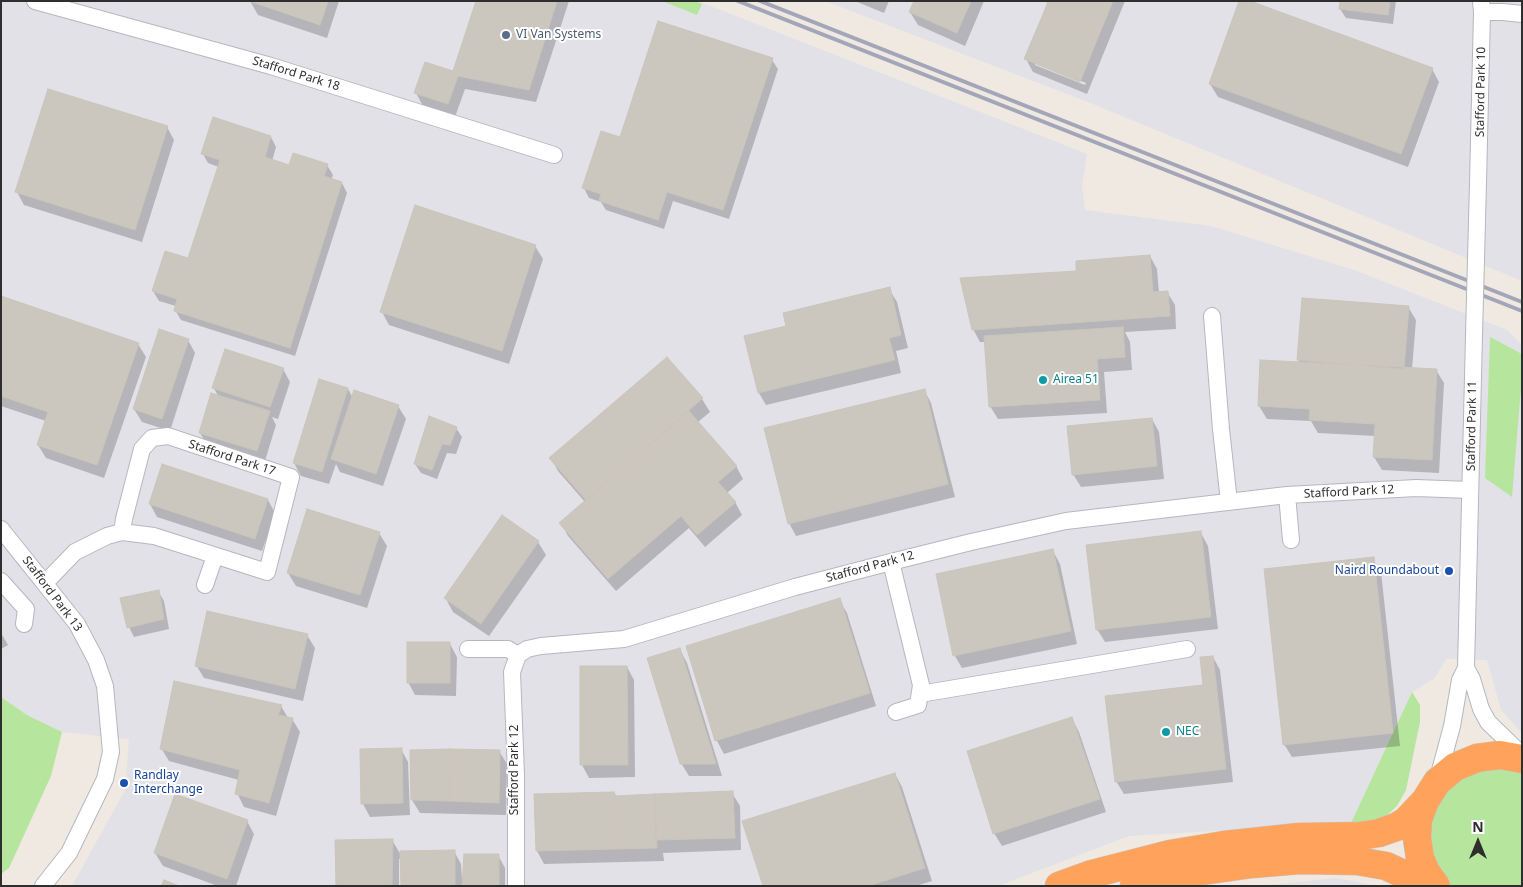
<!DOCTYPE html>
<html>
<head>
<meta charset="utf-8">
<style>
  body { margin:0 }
  #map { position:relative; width:1523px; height:887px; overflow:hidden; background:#efe9e1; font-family:"Noto Sans",sans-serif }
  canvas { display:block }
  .frame { position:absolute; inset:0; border:2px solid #2e2e2e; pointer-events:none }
  .north { position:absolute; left:1453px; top:817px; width:50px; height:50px; -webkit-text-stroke:4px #fff; paint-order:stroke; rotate:0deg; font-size:14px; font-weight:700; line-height:20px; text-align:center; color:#2e2e2e }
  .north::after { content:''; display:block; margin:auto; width:18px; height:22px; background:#2e2e2e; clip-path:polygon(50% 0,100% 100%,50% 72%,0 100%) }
</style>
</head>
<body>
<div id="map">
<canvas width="1523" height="887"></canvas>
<div class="frame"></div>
<div class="north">N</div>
</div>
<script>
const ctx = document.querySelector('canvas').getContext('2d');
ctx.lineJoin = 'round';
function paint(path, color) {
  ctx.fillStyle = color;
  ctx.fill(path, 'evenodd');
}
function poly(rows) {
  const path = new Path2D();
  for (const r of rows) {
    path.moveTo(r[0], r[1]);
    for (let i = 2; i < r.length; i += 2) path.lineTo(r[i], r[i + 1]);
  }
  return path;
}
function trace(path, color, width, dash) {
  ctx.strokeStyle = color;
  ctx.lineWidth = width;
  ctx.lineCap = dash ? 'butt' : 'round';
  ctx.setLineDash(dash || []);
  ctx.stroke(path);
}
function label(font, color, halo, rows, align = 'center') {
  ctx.font = font + ' "Noto Sans",sans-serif';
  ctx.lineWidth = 4;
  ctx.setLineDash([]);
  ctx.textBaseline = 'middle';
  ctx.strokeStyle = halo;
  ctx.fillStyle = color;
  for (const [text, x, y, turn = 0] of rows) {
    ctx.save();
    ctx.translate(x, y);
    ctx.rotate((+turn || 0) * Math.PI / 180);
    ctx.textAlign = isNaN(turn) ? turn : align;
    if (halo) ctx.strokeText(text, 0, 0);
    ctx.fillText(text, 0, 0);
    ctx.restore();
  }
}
paint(poly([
  [1,1,698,1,1087,154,1082,186,1085,210,1211,226,1357,271,1507,330,1522,345,1522,733,1501,710,1487,660,1446,659,1435,678,1412,692,1351,823,1129,836,998,886,72,886,125,790,129,739,62,732,27,715,1,697],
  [825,1,1522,1,1522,281,1088,102],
  [1336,878,1377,886,1260,886]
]), '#e3e1e8');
paint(poly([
  [662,1,696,1,702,4,697,15],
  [1490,337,1522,354,1522,376,1512,497,1485,478],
  [1412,692,1420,705,1420,722,1406,790,1397,806,1381,821,1351,823],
  [1,697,27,715,62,732,51,776,9,868,1,874],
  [1483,765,1522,768,1522,886,1447,886,1443,881,1426,836,1442,790]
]), '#b6e59e');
paint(poly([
  [250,1,339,1,327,38,258,15],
  [478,1,569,1,536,102,465,89,455,117,423,106,416,93,454,73],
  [855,1,889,1,884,13],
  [915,1,984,1,965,46,918,25,910,12],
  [1049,1,1125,1,1087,94,1033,72,1026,59],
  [1035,62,1086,83,1085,85,1035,65],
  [1341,1,1396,1,1393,24,1346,18,1340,9],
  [772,60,778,69,729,219,673,201,664,229,606,210,601,202,589,198,584,188,621,138],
  [1432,69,1439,82,1408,167,1218,97,1210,84],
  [167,127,174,140,142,242,24,205,17,192],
  [271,137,276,147,272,161,290,167,327,165,333,175,331,180,342,183,347,193,295,356,181,320,175,310,176,306,159,301,153,291,189,260,219,167,208,163,203,154],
  [535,246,543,259,509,364,389,325,382,312],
  [1150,256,1157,269,1159,293,1167,292,1175,305,1176,329,1125,332,1130,342,1132,370,1104,372,1107,413,998,419,990,406,986,342,980,342,973,329,1077,272],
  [889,289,897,302,908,348,896,351,901,373,766,405,759,393,788,327],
  [1,297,138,344,146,357,104,478,46,458,38,445,46,421,1,406],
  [1408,307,1416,320,1412,369,1436,370,1444,383,1439,473,1382,470,1374,457,1375,436,1318,433,1311,421,1267,419,1259,406,1261,362,1300,363,1298,360],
  [188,340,195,353,170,431,142,422,134,409],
  [667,358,702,399,710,412,698,422,736,466,743,479,727,493,735,502,742,515,705,547,689,528,616,591,568,536,561,523,585,502,558,471,551,458],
  [283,369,290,382,278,419,272,417,276,425,264,464,208,446,200,433,219,397,213,387],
  [320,381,348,389,353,398,398,406,406,419,383,486,340,472,336,464,329,484,301,476,294,463],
  [924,390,931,403,955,497,796,536,789,523],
  [1152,419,1159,432,1164,479,1081,487,1073,474],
  [456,428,462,437,456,454,447,453,437,479,421,473,415,464],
  [163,466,268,500,275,513,262,551,157,517,150,504],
  [379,533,387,546,367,608,296,586,288,573],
  [1201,533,1208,546,1218,629,1105,642,1097,629],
  [538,542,546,555,489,636,453,612,446,599],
  [1053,551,1060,564,1077,644,962,668,955,656],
  [1373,559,1381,572,1400,746,1292,757,1284,744],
  [158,591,164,601,169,629,134,637,129,627],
  [839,600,847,613,876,706,724,754,717,741,687,647],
  [1,633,8,645,1,649],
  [307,635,315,648,303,701,204,678,196,665],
  [450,644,457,657,456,696,415,695,408,682],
  [680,650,687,663,722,776,689,776,681,763],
  [1213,657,1220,670,1233,782,1124,794,1116,781,1204,686],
  [627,667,634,680,635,777,589,778,582,765],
  [281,706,288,718,292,719,300,732,276,816,244,807,237,793,239,780,169,761,161,748],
  [1072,719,1079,732,1106,812,1002,846,994,833],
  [401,749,408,762,410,815,370,817,363,804],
  [499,751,507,764,506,815,420,813,412,800],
  [895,774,902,787,932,881,916,886,764,886],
  [732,793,740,806,741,850,663,853,664,861,544,864,537,851,536,795,616,797],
  [247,821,254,834,236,886,218,886,163,866,155,853],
  [392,840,402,857,454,851,461,864,462,879,498,855,505,868,505,886,402,886,402,859,399,859,399,886,337,886]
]), '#0003');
const building = poly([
  [249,1,328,1,320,25,249,1],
  [476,1,557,1,529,90,458,76,448,104,414,93,425,62,453,71,476,1],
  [914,1,971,1,957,33,909,12,914,1],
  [1048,1,1113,1,1099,35,1044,12,1048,1],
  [1239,1,1250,1,1433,68,1401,154,1209,84,1239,1],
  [1340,1,1390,1,1388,15,1339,9,1340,1],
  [1044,12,1099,35,1080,82,1024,59,1044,12],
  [658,21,773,58,723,210,667,192,658,220,599,201,601,194,582,188,601,131,620,137,658,21],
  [48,89,168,126,135,230,15,192,48,89],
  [213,117,271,136,265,157,289,165,293,153,328,164,324,176,342,182,290,348,174,311,177,299,152,291,165,251,188,258,220,160,201,154,213,117],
  [415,205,536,245,502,351,380,312,415,205],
  [1150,255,1153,292,1168,291,1170,316,972,330,960,278,1076,271,1076,261,1150,255],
  [890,287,901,335,889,338,895,360,758,393,744,336,786,326,783,313,890,287],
  [1,296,139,343,97,465,37,445,48,412,1,396,1,296],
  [1302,298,1409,306,1404,369,1297,360,1302,298],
  [1123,327,1125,357,1097,359,1100,400,989,407,984,336,1123,327],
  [159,329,189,339,162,419,133,409,159,329],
  [225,349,284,368,270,407,212,388,225,349],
  [667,357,703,398,586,500,549,458,667,357],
  [1260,360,1437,369,1432,460,1373,457,1375,424,1309,420,1310,409,1258,406,1260,360],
  [319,379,348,388,322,472,293,463,319,379],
  [925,389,948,484,788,524,764,428,925,389],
  [354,390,399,405,376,474,331,459,354,390],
  [211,393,270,411,257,451,199,433,211,393],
  [689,411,737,466,718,482,736,502,697,535,681,516,608,579,559,523,689,411],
  [429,416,457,427,450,445,442,444,432,470,414,464,429,416],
  [1152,418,1157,466,1072,475,1067,426,1152,418],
  [162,464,268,499,255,539,149,504,162,464],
  [307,509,380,532,360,595,287,573,307,509],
  [502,515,539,541,481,624,444,598,502,515],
  [1201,531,1211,617,1096,630,1086,545,1201,531],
  [1053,549,1071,631,953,656,936,574,1053,549],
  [1374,557,1393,733,1283,745,1264,569,1374,557],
  [159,590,164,619,127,628,120,598,159,590],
  [840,598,870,693,715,741,686,646,840,598],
  [207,611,308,634,295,689,195,666,207,611],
  [407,642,450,642,450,683,407,683,407,642],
  [680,648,716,764,680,764,647,658,680,648],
  [1213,656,1226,769,1115,782,1105,696,1203,685,1200,657,1213,656],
  [580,666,627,666,628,765,580,765,580,666],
  [174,681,282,705,278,715,293,718,269,803,235,794,240,770,160,749,174,681],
  [1072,717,1100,799,993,834,967,751,1072,717],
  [402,748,403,803,361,804,360,749,402,748],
  [450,749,449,801,411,800,410,750,450,749],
  [450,749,500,750,499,803,449,801,450,749],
  [895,773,925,868,868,886,763,886,742,821,895,773],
  [733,791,735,838,656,840,655,794,733,791],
  [614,792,616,796,616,849,536,851,534,794,614,792],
  [175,794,248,820,227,879,154,853,175,794],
  [655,794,657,848,616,849,616,796,655,794],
  [393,839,392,886,336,886,335,840,393,839],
  [455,850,455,886,401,886,400,851,455,850],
  [464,854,499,854,499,886,462,886,464,854],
  [164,880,179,886,161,886,164,880]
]);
paint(building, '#cbc7bf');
trace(building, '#cbc5ba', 1);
const street = poly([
  [35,1,271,66,554,155],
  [1482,12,1503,12,1522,14],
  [1478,183,1482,12,1481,1],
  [1212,316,1221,429,1229,502],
  [1287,495,1291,540],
  [1,529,77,624,96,660,105,686,111,752,105,779,69,853,43,886],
  [891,562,921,685,918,705,896,712],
  [1,581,26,609,24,624],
  [45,583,75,552,107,536,122,532,154,536,267,572,291,477,168,436,152,438,142,449,124,519,122,532],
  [205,585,215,556],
  [468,649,508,649,518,655,527,649,541,646,624,639,795,587,891,562,971,542,1066,521,1287,495,1416,488,1470,490],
  [1466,668,1472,679,1481,709,1488,722,1522,755],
  [920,694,1187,649],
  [1438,778,1452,726,1460,680,1466,668,1474,335],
  [516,886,516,775,512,672,518,655]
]);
const highway = poly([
  [1059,886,1092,874,1170,854,1224,845,1299,837,1360,836,1379,833,1396,827,1406,821,1425,801],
  [1134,886,1174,875,1252,864,1300,860,1357,861,1386,866,1429,886],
  [1436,886,1426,872,1420,858,1417,838,1418,820,1425,801,1437,782,1455,767,1477,758,1500,755,1522,759]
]);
trace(street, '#b4b7c1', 18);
trace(highway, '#c9c9c9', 29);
trace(street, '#fff', 16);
trace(highway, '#ffa35c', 28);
trace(poly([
  [738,1,1522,311],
  [760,1,1522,302]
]), '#a3a6b8', 4);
const streetBridge = poly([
  [1474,335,1478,183]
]);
trace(streetBridge, '#b4b7c1', 18, []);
trace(streetBridge, '#fff', 16);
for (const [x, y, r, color] of [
  [506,35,5,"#5c6f8a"],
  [1043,380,5,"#0f9aa8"],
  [1449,571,5,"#1a4fb4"],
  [1166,732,5,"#0f9aa8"],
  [124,783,5,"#1a4fb4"]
]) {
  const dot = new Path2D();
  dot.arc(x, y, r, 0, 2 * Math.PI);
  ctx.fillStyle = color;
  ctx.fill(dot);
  trace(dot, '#fff', 2);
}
label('12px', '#4e5e75', '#fff', [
  ["VI Van Systems",516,35]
], 'left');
label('12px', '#2e2e2e', '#fff', [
  ["Stafford Park 18",296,74,17],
  ["Stafford Park 10",1481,92,-89],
  ["Stafford Park 11",1472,426,-89],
  ["Stafford Park 17",232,458,18],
  ["Stafford Park 12",1349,492,-3],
  ["Stafford Park 12",870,567,-15],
  ["Stafford Park 13",52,594,53],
  ["Stafford Park 12",515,770,-90]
]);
label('12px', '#0d838f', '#fff', [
  ["Airea 51",1053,380],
  ["NEC",1176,732]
], 'left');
label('12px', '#164399', '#fff', [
  ["Naird Roundabout",1439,571],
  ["Randlay",134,776,"left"],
  ["Interchange",134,790,"left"]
], 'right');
</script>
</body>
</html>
